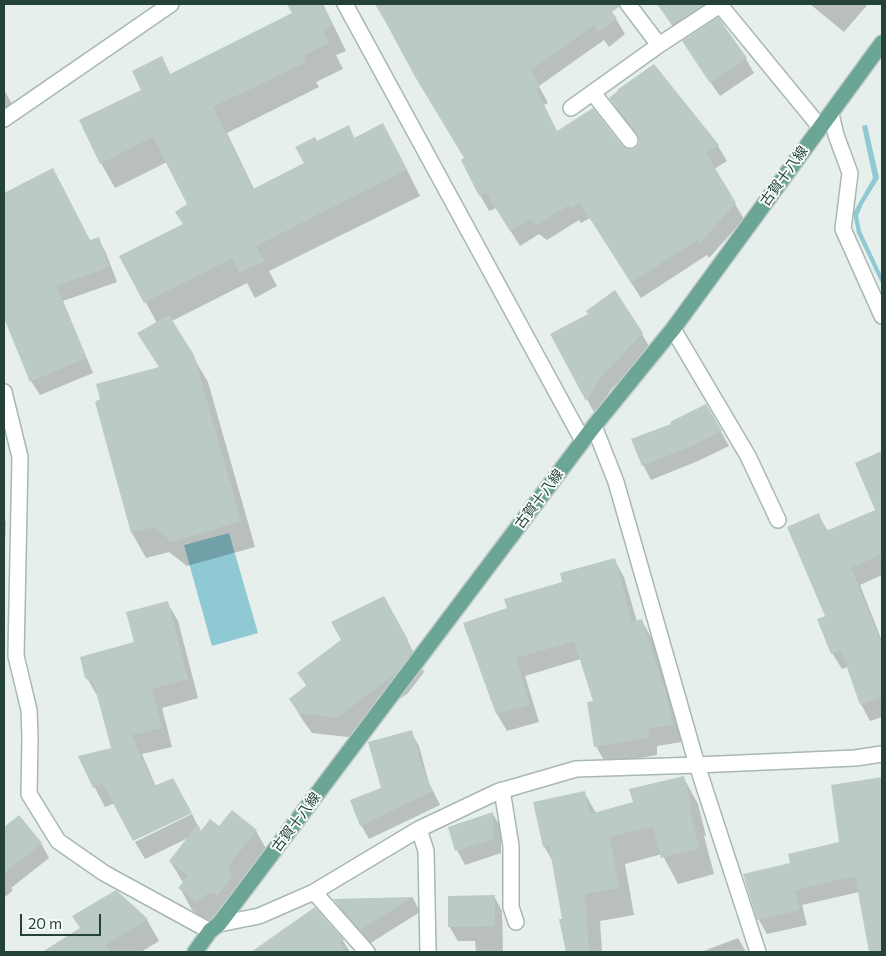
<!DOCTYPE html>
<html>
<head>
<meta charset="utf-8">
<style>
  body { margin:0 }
  #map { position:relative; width:886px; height:956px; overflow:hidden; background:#e6efeb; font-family:Commissioner,sans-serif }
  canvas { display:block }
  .frame { position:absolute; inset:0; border:5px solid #24423a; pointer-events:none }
  .scale { position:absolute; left:20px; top:914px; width:81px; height:22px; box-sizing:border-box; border:2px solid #24423a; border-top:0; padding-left:6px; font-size:15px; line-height:18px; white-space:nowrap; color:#24423a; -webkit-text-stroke:4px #f7fbf9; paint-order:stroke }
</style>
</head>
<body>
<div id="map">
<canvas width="886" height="956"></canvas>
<div class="frame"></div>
<div class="scale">20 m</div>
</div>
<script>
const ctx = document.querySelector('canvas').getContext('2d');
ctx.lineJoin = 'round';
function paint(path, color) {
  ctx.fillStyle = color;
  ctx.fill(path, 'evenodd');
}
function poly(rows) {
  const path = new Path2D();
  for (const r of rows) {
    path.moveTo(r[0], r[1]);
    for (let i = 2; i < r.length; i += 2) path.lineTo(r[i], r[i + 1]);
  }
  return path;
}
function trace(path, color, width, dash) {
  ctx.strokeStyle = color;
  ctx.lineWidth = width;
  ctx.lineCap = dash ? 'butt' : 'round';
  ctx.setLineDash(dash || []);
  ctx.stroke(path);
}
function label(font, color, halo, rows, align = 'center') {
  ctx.font = font + ' Commissioner,"Noto Sans JP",sans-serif';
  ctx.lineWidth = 4;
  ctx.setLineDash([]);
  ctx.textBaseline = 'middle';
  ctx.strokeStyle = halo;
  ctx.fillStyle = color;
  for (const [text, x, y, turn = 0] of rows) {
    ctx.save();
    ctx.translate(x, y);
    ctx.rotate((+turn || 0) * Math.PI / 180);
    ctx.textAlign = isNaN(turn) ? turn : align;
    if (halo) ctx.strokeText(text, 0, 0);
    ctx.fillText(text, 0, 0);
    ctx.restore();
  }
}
paint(poly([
  [867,125,879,178,863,204,858,216,861,231,882,276,882,285,857,233,853,213,873,178,862,126],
  [229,533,258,633,212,646,184,545]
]), '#8ec9d4');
paint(poly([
  [288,4,323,4,346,51,336,55,343,69,316,82,319,87,227,133,254,189,305,164,317,142,348,127,355,139,383,125,397,150,420,196,269,271,277,286,255,298,247,283,172,321,208,382,255,547,187,566,169,552,146,558,132,533,96,402,160,368,157,323,121,257,184,225,189,204,167,162,115,188,101,163,161,58,171,75,294,14],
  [375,4,523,4,534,27,563,4,604,4,616,19,625,34,609,47,604,40,539,86,548,103,544,105,557,132,626,150,636,149,640,143,640,140,619,114,610,98,653,66,718,146,727,161,714,169,744,219,709,258,707,255,641,298,590,218,581,223,579,220,547,240,539,234,520,246,496,208,489,211,480,195,466,159,385,18,384,19],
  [658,4,717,4,681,39],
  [810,4,868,4,844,32],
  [718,19,746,59,754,73,720,96,692,56],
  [4,90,17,113,4,121],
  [53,170,90,241,98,238,106,253,117,282,63,301,93,373,40,395,31,381,11,333,4,310,4,195],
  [552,334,642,334,650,348,610,391,595,414],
  [706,405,729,446,698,461,651,480,643,465,672,424],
  [882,453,882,575,860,585,882,641,882,717,870,721,861,704,848,667,842,669,832,653,826,617,818,515,828,531,877,511,857,464],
  [4,519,6,522,4,562],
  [614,559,624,577,637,622,642,621,652,639,671,701,675,707,682,742,657,746,657,755,606,764,596,746,595,702,581,659,525,676,539,722,507,731,497,714,465,624,508,609],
  [167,602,178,621,198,698,162,708,172,747,142,754,156,787,105,807,95,788,79,757,113,749,98,697,87,678,136,643],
  [395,617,424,672,408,693,348,737,312,733,302,719,290,699,307,687,299,673],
  [411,732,419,746,429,783,440,805,369,839,361,825,382,789],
  [683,777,698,804,706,836,704,836,714,874,678,884,662,854,625,864,634,915,600,921,602,952,564,952,567,951,564,920,553,862,544,846,584,792,596,813,634,803],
  [882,778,882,939,874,941,859,892,802,905,807,925,767,934,759,920,745,875,792,864,841,842,832,786],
  [192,814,201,832,219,828,256,831,268,852,222,914,209,923,192,910,180,888,184,884,170,861,188,838,145,859,135,842],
  [493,814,501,828,501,853,465,865,457,850],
  [19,817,41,843,49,858,11,888,13,890,4,898,4,830],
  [494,896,502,911,503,952,476,952,475,941,458,941,449,926],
  [413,898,420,912,369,944,343,913,335,900],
  [314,908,343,941,350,952,269,952,264,944],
  [147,920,159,941,141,952,44,952,81,929],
  [738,938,746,952,701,952]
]), '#0003');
paint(poly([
  [287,4,322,4,333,25,323,30,329,43,303,56,306,62,213,107,253,189,304,163,295,147,315,137,317,141,349,125,354,138,383,123,407,170,256,246,264,261,239,273,232,258,144,303,119,256,183,224,175,212,187,204,153,137,100,164,79,120,141,90,132,71,162,56,170,74,292,13],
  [376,4,619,4,619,7,612,12,617,18,599,32,594,25,531,70,540,87,536,89,557,131,593,108,623,146,626,148,631,149,635,148,639,143,639,138,638,135,609,98,618,91,617,90,654,64,719,145,706,153,736,203,699,244,697,240,631,283,580,203,571,208,569,205,537,225,530,219,510,231,486,193,479,196,461,160,464,158,414,75],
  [657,4,705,4,672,25],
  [718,17,747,58,710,83,682,41],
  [53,168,90,240,99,237,109,267,56,286,86,358,30,382,4,318,4,193],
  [615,290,643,333,602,376,586,401,550,334,588,314,586,311],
  [169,315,194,355,241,521,172,542,154,527,131,533,95,402,100,399,96,384,159,367,137,333],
  [706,404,722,431,690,447,642,466,631,439,671,424,670,422],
  [882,451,882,554,851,568,882,645,882,697,860,705,841,650,831,654,817,619,825,616,787,527,819,513,826,531,875,510,855,463],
  [615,558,632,622,642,619,664,688,665,688,673,724,648,729,649,737,594,747,587,702,593,701,574,641,516,658,530,704,496,714,463,623,507,608,504,599,562,582,560,573],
  [384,596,408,640,406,642,413,651,396,673,337,718,299,713,289,699,307,685,297,673,341,640,331,622],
  [168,601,188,679,152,689,162,728,132,735,154,786,173,778,192,813,133,841,103,784,93,788,78,756,111,748,94,684,85,678,80,657,134,642,126,612],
  [412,730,422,767,433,791,360,826,350,800,381,788,368,742],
  [684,776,692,809,690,810,699,848,661,858,653,826,610,837,619,888,585,894,589,952,566,952,559,919,562,919,549,845,543,847,533,802,585,791,590,814,633,802,629,789],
  [882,777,882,952,869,952,855,876,795,890,800,910,757,920,743,874,790,863,788,854,839,842,831,785],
  [232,810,257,830,228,866,232,877,218,895,209,893,196,902,178,888,188,876,169,861,198,824,201,831,210,819,219,826],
  [493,812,494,839,455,851,448,827],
  [19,815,42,843,4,873,4,827],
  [116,890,148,919,106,945,110,952,42,952,80,928,72,916],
  [495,895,495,926,448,927,448,896],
  [413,897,360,930,333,899],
  [315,907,344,940,340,943,346,952,251,952]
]), '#bbcac4');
const minor = poly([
  [345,4,583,441],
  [628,4,659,45,720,5,820,127],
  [593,93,630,140],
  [571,108,659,45],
  [831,114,836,135,850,173,843,229,882,316],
  [4,119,171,4],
  [673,329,748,456,778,520],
  [4,392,20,457,16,656,29,710,30,738,29,794,58,841,104,873,210,931],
  [594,426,616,482,697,765,758,952],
  [502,790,511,846,511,907,516,922],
  [419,829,426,851,428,952],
  [314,892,367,952],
  [219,924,259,916,314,892,419,829,497,792,576,769,697,765,855,758,882,754]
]);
const major = poly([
  [195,952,210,931,219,924,594,426,673,329,882,43]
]);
trace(minor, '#a8b8b2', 18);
trace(major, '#c2cac8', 18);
trace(minor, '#fff', 15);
trace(major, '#6aa596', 15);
label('14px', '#24423a', '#f7fbf9', [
  ["古賀十八線",784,176,-54],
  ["古賀十八線",539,499,-53],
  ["古賀十八線",296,822,-53]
]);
</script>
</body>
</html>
